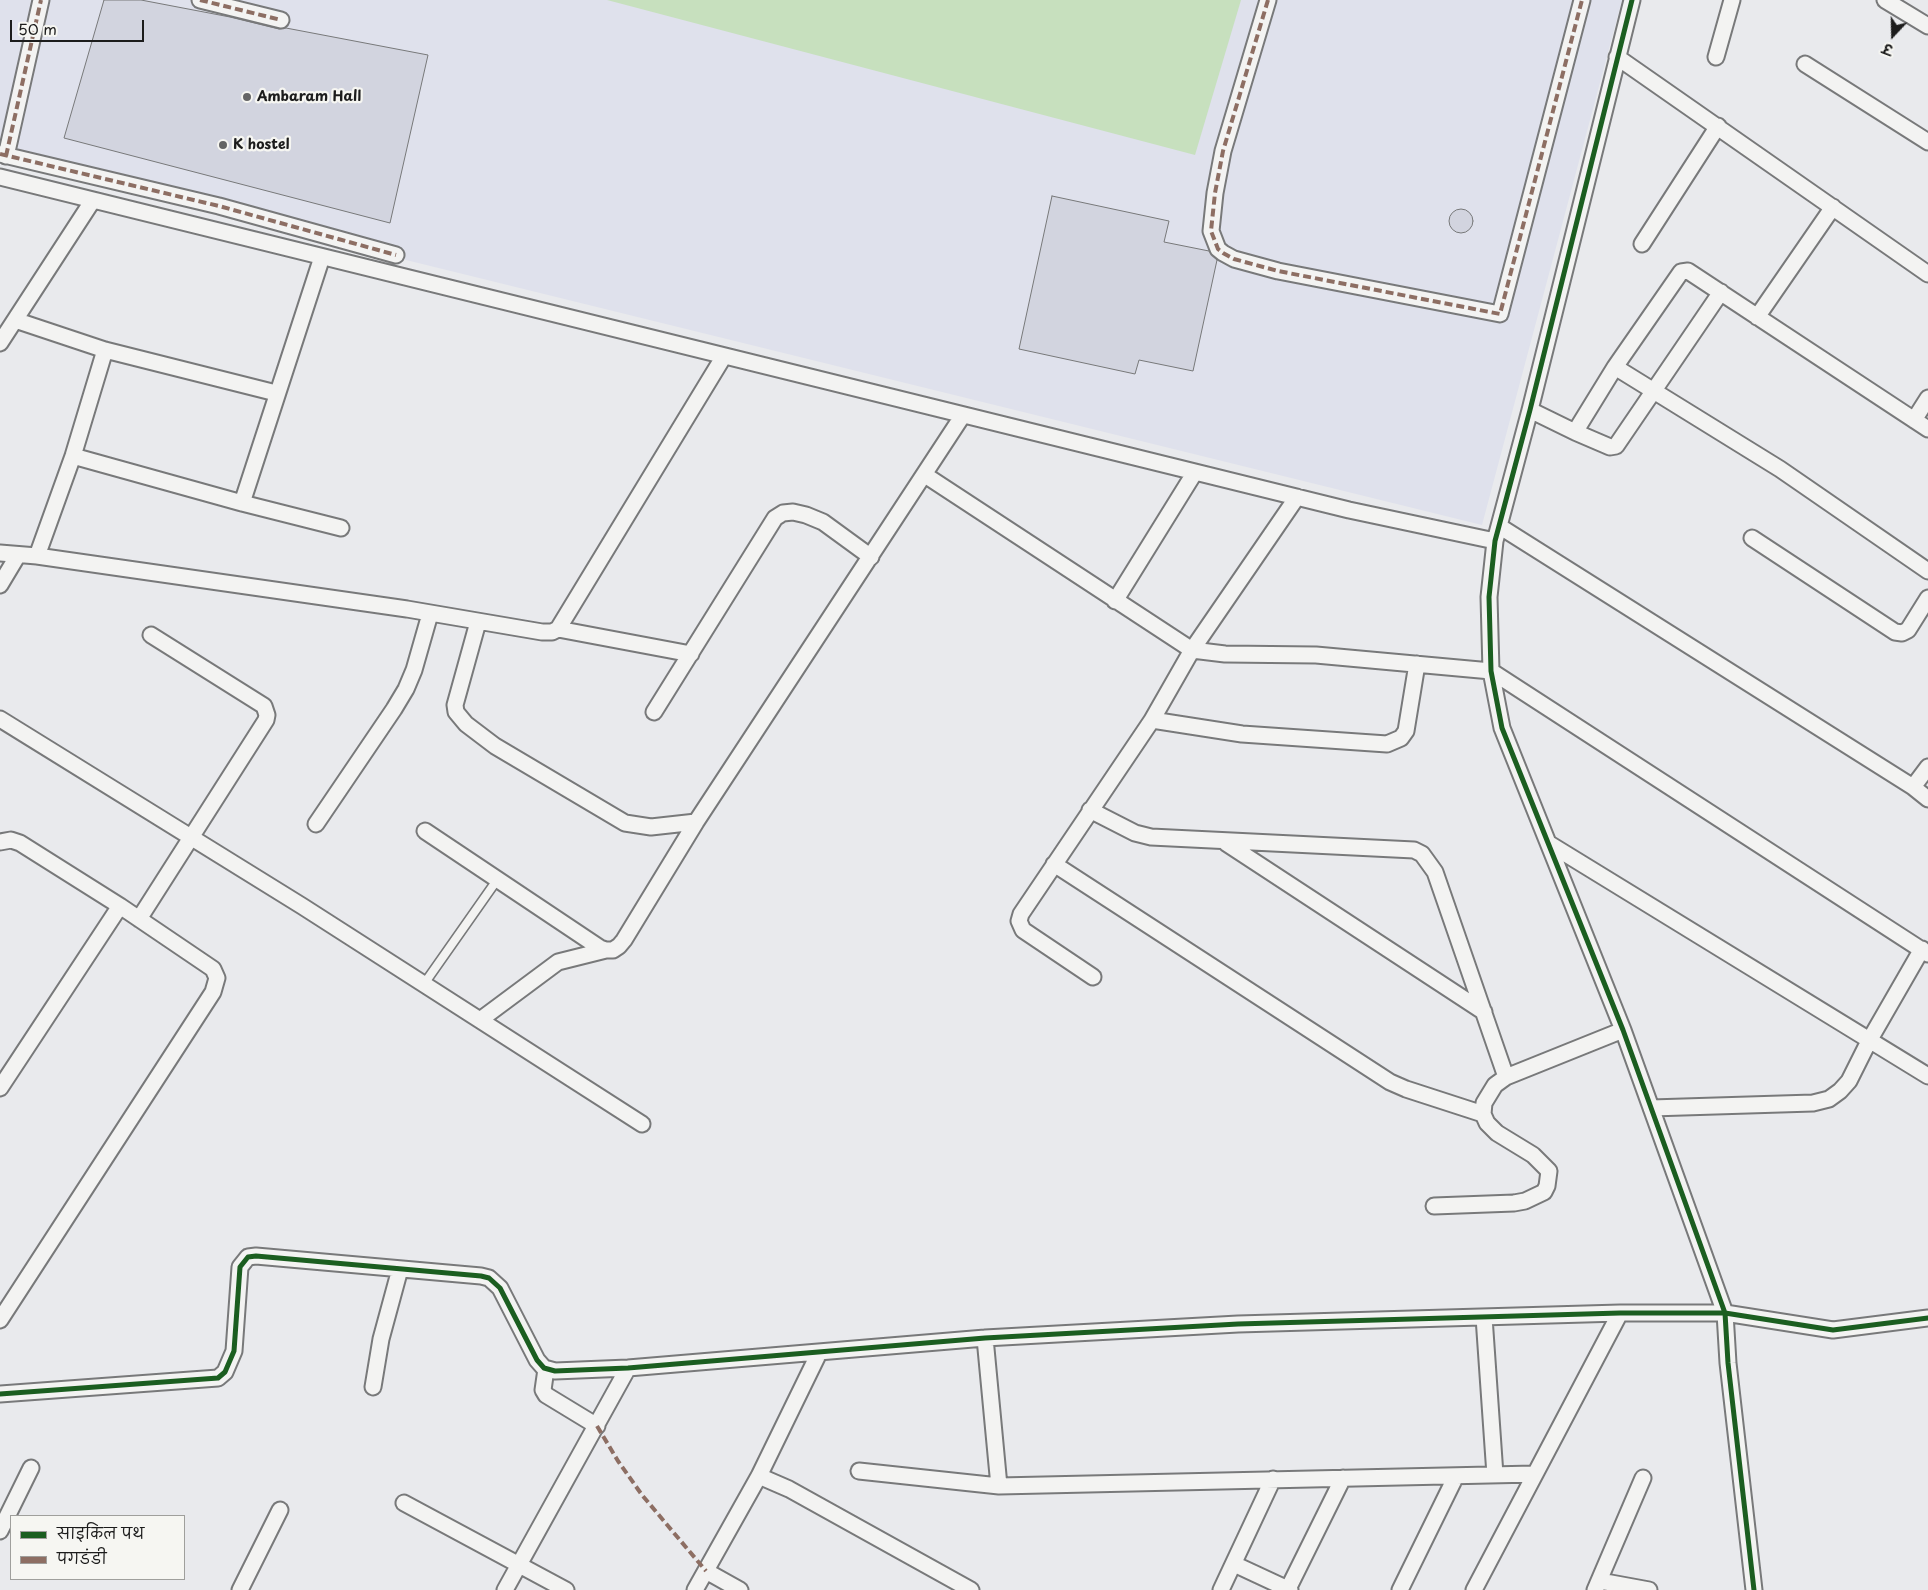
<!DOCTYPE html>
<html>
<head>
<meta charset="utf-8">
<style>
  body { margin:0 }
  #map { position:relative; width:1928px; height:1590px; overflow:hidden; background:#e9eaed; font-family:"Playpen Sans","Playpen Sans Deva",sans-serif }
  canvas { display:block }
  .legend { position:absolute; left:10px; top:1515px; width:175px; height:65px; box-sizing:border-box; background:#f6f6f2; border:1px solid #9f9f9c; margin:0; padding:6px 9px; list-style:none; font-size:15px; color:#1c1c1c }
  .legend li { display:flex; align-items:center; gap:10px; height:25px }
  .legend b { width:25px; border:1px solid #9f9f9c }
  .north { position:absolute; left:1868px; top:10px; width:50px; height:50px; -webkit-text-stroke:4px #f6f6f2; paint-order:stroke; rotate:201deg; font-size:14px; font-weight:700; line-height:20px; text-align:center; color:#1c1c1c }
  .north::after { content:''; display:block; margin:auto; width:18px; height:22px; background:#1c1c1c; clip-path:polygon(50% 0,100% 100%,50% 72%,0 100%) }
  .scale { position:absolute; left:10px; top:20px; width:134px; height:22px; box-sizing:border-box; border:2px solid #1c1c1c; border-top:0; padding-left:6px; font-size:15px; line-height:18px; white-space:nowrap; color:#1c1c1c; -webkit-text-stroke:4px #f6f6f2; paint-order:stroke }
</style>
</head>
<body>
<div id="map">
<canvas width="1928" height="1590"></canvas>
<ul class="legend">
<li><b style="height:6px;background:#1b5e20"></b>साइकिल पथ</li>
<li><b style="height:6px;background:#8d6e63"></b>पगडंडी</li>
</ul>
<div class="north">उ</div>
<div class="scale">50 m</div>
</div>
<script>
const ctx = document.querySelector('canvas').getContext('2d');
ctx.lineJoin = 'round';
function paint(path, color) {
  ctx.fillStyle = color;
  ctx.fill(path, 'evenodd');
}
function poly(rows) {
  const path = new Path2D();
  for (const r of rows) {
    if (r.length === 3) {
      path.moveTo(r[0] + r[2], r[1]);
      path.arc(r[0], r[1], r[2], 0, 2 * Math.PI);
      continue;
    }
    path.moveTo(r[0], r[1]);
    for (let i = 2; i < r.length; i += 2) path.lineTo(r[i], r[i + 1]);
  }
  return path;
}
function trace(path, color, width, dash) {
  ctx.strokeStyle = color;
  ctx.lineWidth = width;
  ctx.lineCap = dash ? 'butt' : 'round';
  ctx.setLineDash(dash || []);
  ctx.stroke(path);
}
function label(font, color, halo, rows, align = 'center') {
  ctx.font = font + ' "Playpen Sans",sans-serif';
  ctx.lineWidth = 4.5;
  ctx.setLineDash([]);
  ctx.textBaseline = 'middle';
  ctx.strokeStyle = halo;
  ctx.fillStyle = color;
  for (const [text, x, y, turn = 0] of rows) {
    ctx.save();
    ctx.translate(x, y);
    ctx.rotate((+turn || 0) * Math.PI / 180);
    ctx.textAlign = isNaN(turn) ? turn : align;
    if (halo) ctx.strokeText(text, 0, 0);
    ctx.fillText(text, 0, 0);
    ctx.restore();
  }
}
paint(poly([
  [0,0,1622,0,1482,525,0,160]
]), '#dfe1ec');
paint(poly([
  [607,0,1241,0,1195,155]
]), '#c7e0be');
const building = poly([
  [104,0,141,0,230,17,279,29,286,28,428,55,390,223,64,138,104,0],
  [1052,196,1169,221,1164,242,1209,251,1217,260,1193,371,1139,360,1135,374,1019,349,1052,196],
  [1461,221,12]
]);
paint(building, '#d2d4df');
trace(building, '#78797a', 1);
const lane = poly([
  [424,984,497,880]
]);
const street = poly([
  [200,0,281,20],
  [1268,0,1223,151,1215,193,1211,231,1218,249,1223,253,1234,259,1278,271,1500,314,1582,0],
  [1632,0,1530,410,1495,541,1489,597,1491,671,1502,728,1623,1030,1725,1313,1728,1363,1754,1590],
  [1885,0,1928,26],
  [1617,57,1928,274],
  [1716,57,1732,0],
  [1805,64,1928,142],
  [0,154,219,206,396,255],
  [6,156,41,0],
  [0,177,1349,510,1495,541],
  [1642,244,1718,126],
  [1757,317,1833,207],
  [15,320,105,350,276,393],
  [0,343,93,200],
  [1615,367,1780,469,1928,571],
  [1530,410,1575,432,1615,367,1681,272,1688,271,1928,429],
  [1914,420,1928,398],
  [1575,432,1610,447,1616,446,1721,292],
  [73,456,242,503,341,528],
  [925,475,1192,650,1225,654,1316,655,1491,671,1928,954],
  [242,503,322,257],
  [1499,526,1913,787,1928,799],
  [1752,538,1895,632,1902,633,1908,630,1928,598],
  [0,553,37,556,407,609,542,632,552,632,558,629,724,356],
  [37,556,73,456,105,350],
  [0,585,18,555],
  [1115,601,1195,472],
  [478,622,455,705,456,712,466,724,495,746,625,823,651,827,696,822],
  [558,629,691,654],
  [654,712,775,518,783,513,793,512,806,515,823,522,871,557],
  [0,719,302,906,642,1124],
  [1152,720,1242,734,1387,744,1401,738,1406,731,1417,664],
  [1913,787,1928,767],
  [1090,810,1135,833,1151,837,1414,850,1422,854,1435,872,1506,1077],
  [316,824,394,709,406,689,414,670,430,614],
  [425,831,600,948,606,950,613,950,619,946,624,940,696,822,963,415],
  [0,842,11,840,20,843,120,906,213,969,217,978,213,992,0,1320],
  [1226,843,1484,1012],
  [1548,843,1928,1076],
  [1054,864,1390,1082,1406,1089,1483,1114],
  [139,919,266,720,267,715,264,706,151,635],
  [1093,977,1023,930,1019,921,1021,914,1152,720,1192,650,1297,497],
  [480,1020,558,962,606,950],
  [0,1088,120,906],
  [1651,1108,1813,1103,1829,1099,1840,1091,1849,1081,1869,1041,1922,949],
  [1434,1206,1514,1203,1525,1201,1544,1192,1547,1186,1549,1171,1533,1155,1497,1133,1487,1123,1483,1114,1484,1103,1495,1085,1506,1077,1623,1030],
  [1484,1317,1495,1475],
  [985,1338,999,1486],
  [546,1369,543,1390,546,1395,597,1426],
  [373,1387,381,1339,400,1269],
  [0,1394,218,1378,225,1372,234,1351,240,1267,248,1257,256,1256,481,1276,489,1278,500,1288,537,1360,544,1368,555,1371,628,1368,985,1338,1238,1324,1620,1313,1725,1313,1833,1330,1928,1318],
  [859,1471,999,1486,1534,1474],
  [759,1476,789,1489,971,1590],
  [404,1503,566,1590],
  [0,1531,31,1468],
  [1234,1564,1290,1590],
  [706,1571,740,1590],
  [1600,1581,1649,1590],
  [1288,1589,1343,1478],
  [240,1590,280,1510],
  [505,1590,628,1368],
  [695,1590,759,1476,819,1353],
  [1221,1590,1273,1479],
  [1400,1590,1456,1476],
  [1474,1590,1620,1313],
  [1595,1590,1643,1478]
]);
trace(lane, '#78797a', 11);
trace(street, '#78797a', 19);
trace(lane, '#f3f3f2', 8);
trace(street, '#f3f3f2', 15);
trace(poly([
  [200,0,281,20],
  [1268,0,1223,151,1215,193,1211,231,1218,249,1223,253,1234,259,1278,271,1500,314,1582,0],
  [0,154,219,206,396,255],
  [6,156,41,0],
  [597,1426,618,1461,642,1495,706,1571]
]), '#8d6e63', 4, [8, 4]);
trace(poly([
  [1632,0,1530,410,1495,541,1489,597,1491,671,1502,728,1623,1030,1725,1313,1728,1363,1754,1590],
  [0,1394,218,1378,225,1372,234,1351,240,1267,248,1257,256,1256,481,1276,489,1278,500,1288,537,1360,544,1368,555,1371,628,1368,985,1338,1238,1324,1620,1313,1725,1313,1833,1330,1928,1318]
]), '#1b5e20', 5);
for (const [x, y, r, color] of [
  [247,97,5,"#646465"],
  [223,145,5,"#646465"]
]) {
  const dot = new Path2D();
  dot.arc(x, y, r, 0, 2 * Math.PI);
  ctx.fillStyle = color;
  ctx.fill(dot);
  trace(dot, '#f6f6f2', 2);
}
label('bold 14px', '#1c1c1c', '#f6f6f2', [
  ["Ambaram Hall",257,97],
  ["K hostel",233,145]
], 'left');
</script>
</body>
</html>
